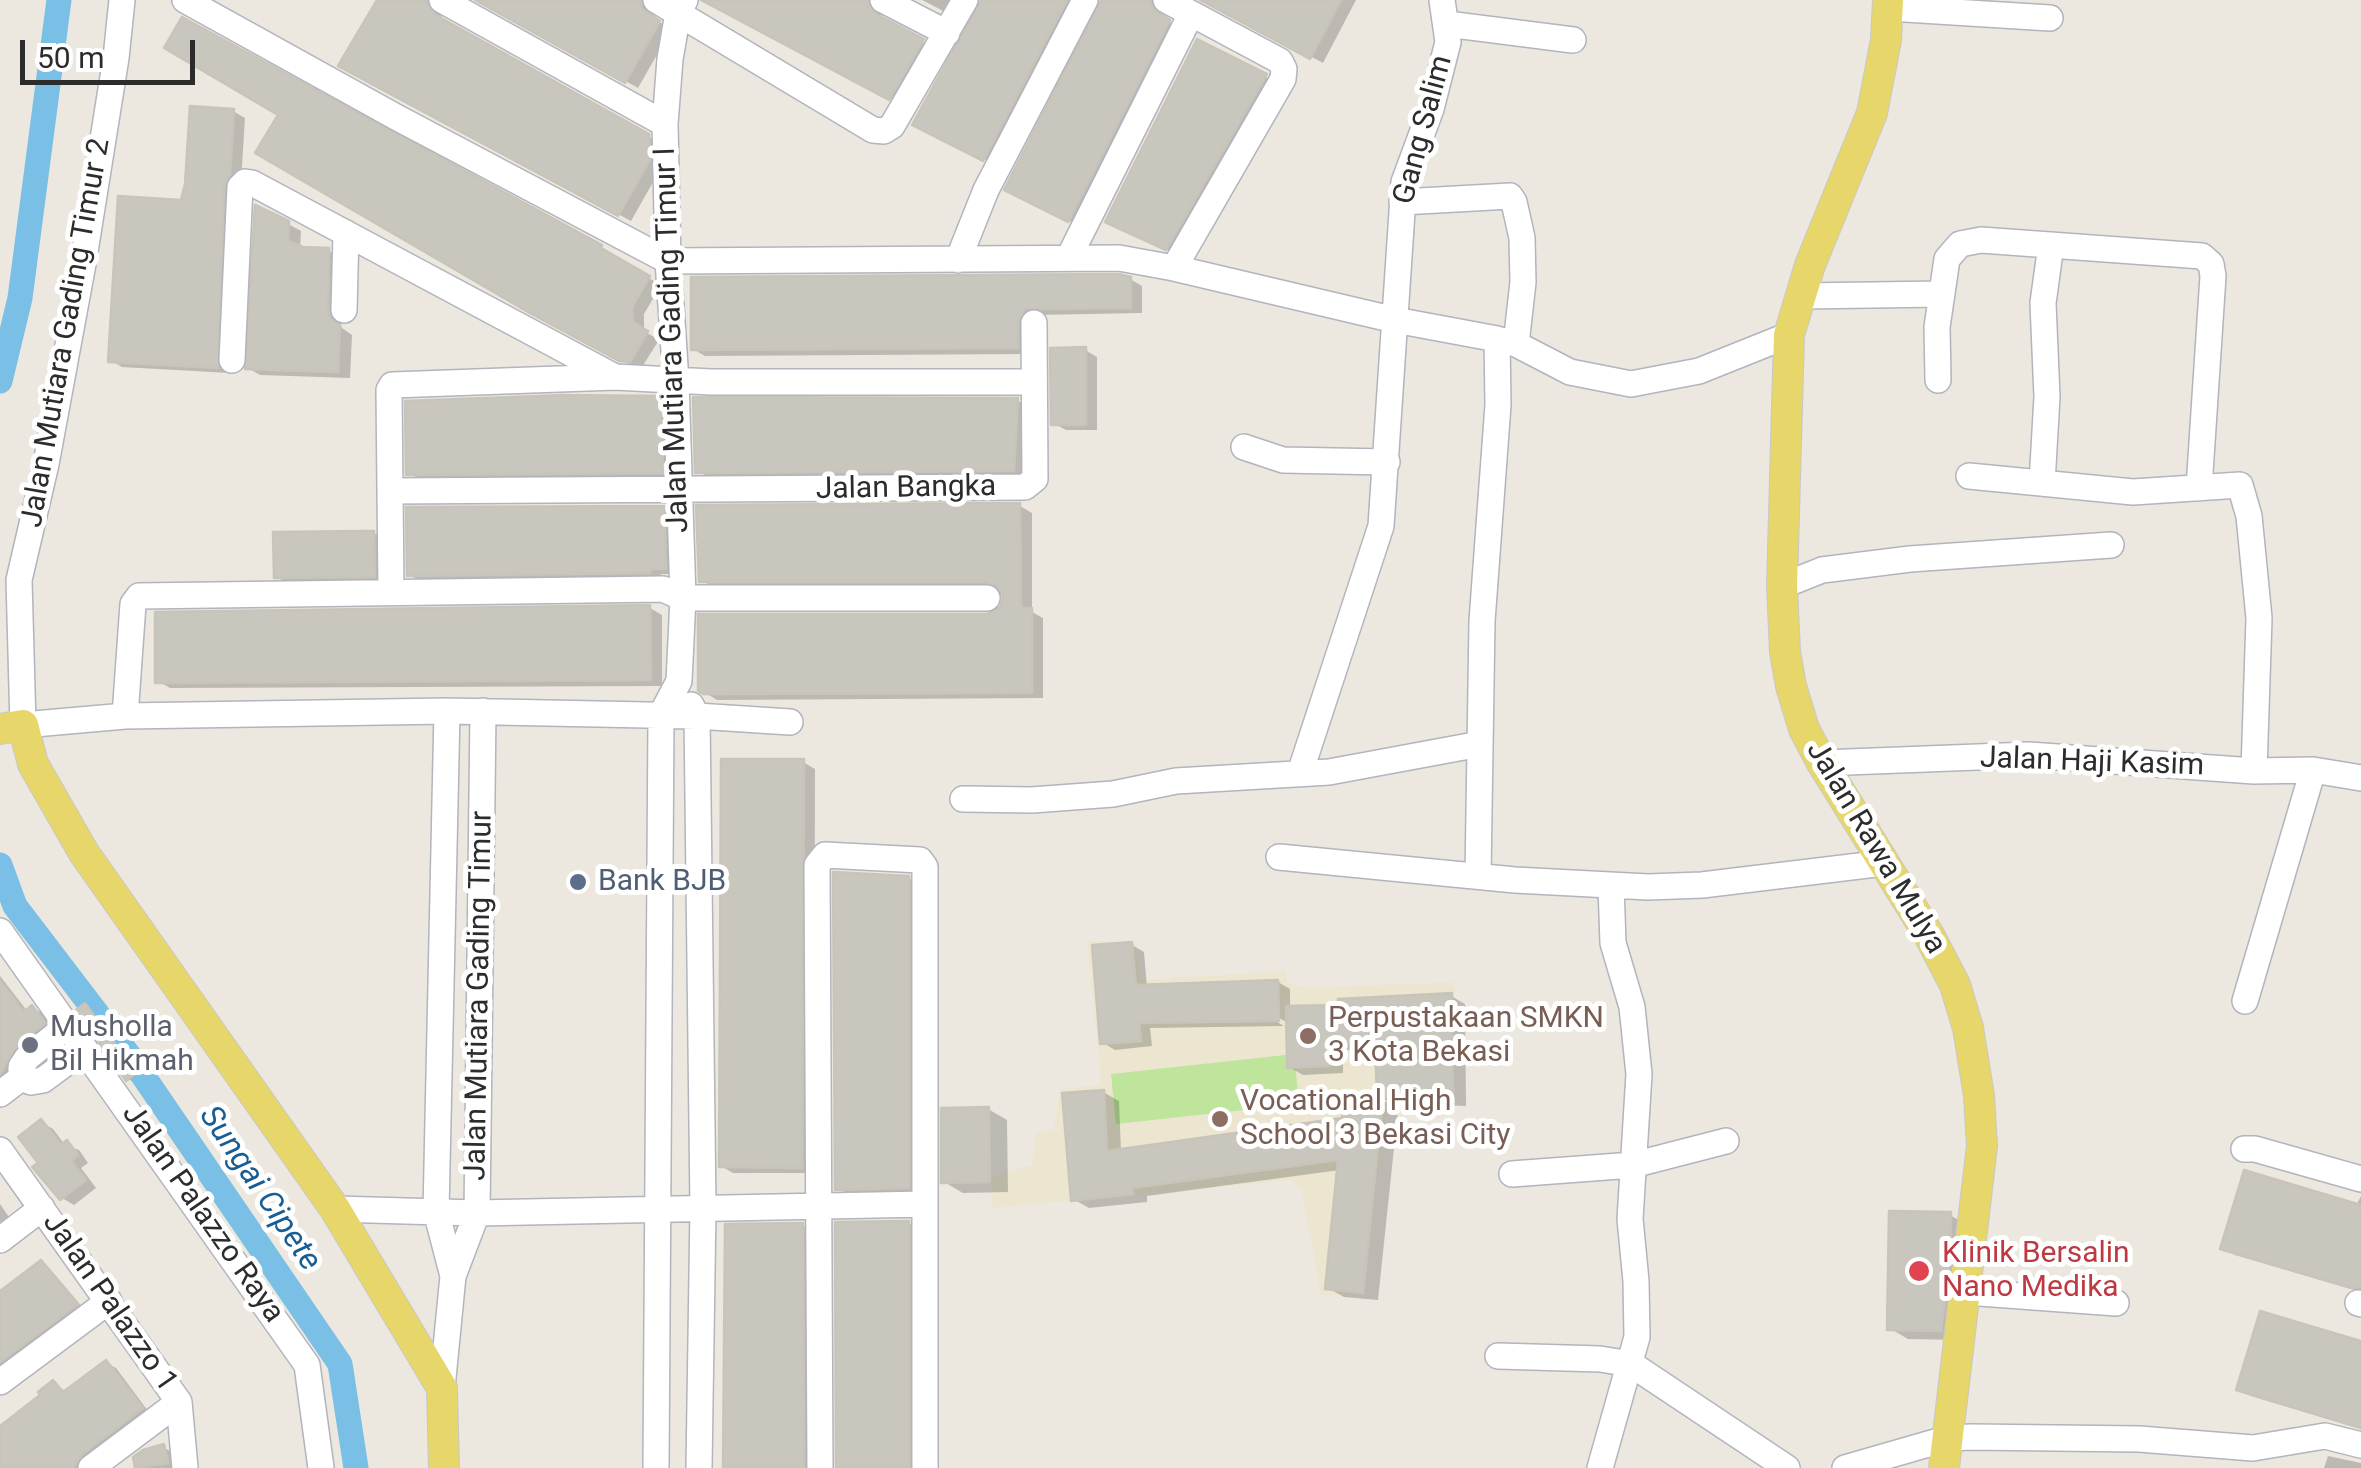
<!DOCTYPE html>
<html>
<head>
<meta charset="utf-8">
<style>
  body { margin:0 }
  #map { position:relative; width:2361px; height:1468px; overflow:hidden; background:#ece8df; font-family:Roboto,sans-serif }
  canvas { display:block }
  .scale { position:absolute; left:20px; top:40px; width:175px; height:45px; box-sizing:border-box; border:5px solid #2c2c2c; border-top:0; padding-left:12px; font-size:30px; line-height:35px; white-space:nowrap; color:#2c2c2c; -webkit-text-stroke:8px #fff; paint-order:stroke }
</style>
</head>
<body>
<div id="map">
<canvas width="2361" height="1468"></canvas>
<div class="scale">50 m</div>
</div>
<script>
const ctx = document.querySelector('canvas').getContext('2d');
ctx.lineJoin = 'round';
function paint(path, color) {
  ctx.fillStyle = color;
  ctx.fill(path, 'evenodd');
}
function poly(rows) {
  const path = new Path2D();
  for (const r of rows) {
    path.moveTo(r[0], r[1]);
    for (let i = 2; i < r.length; i += 2) path.lineTo(r[i], r[i + 1]);
  }
  return path;
}
function trace(path, color, width, dash) {
  ctx.strokeStyle = color;
  ctx.lineWidth = width;
  ctx.lineCap = dash ? 'butt' : 'round';
  ctx.setLineDash(dash || []);
  ctx.stroke(path);
}
function label(font, color, halo, rows, align = 'center') {
  ctx.font = font + ' Roboto,sans-serif';
  ctx.lineWidth = 10;
  ctx.setLineDash([]);
  ctx.textBaseline = 'middle';
  ctx.strokeStyle = halo;
  ctx.fillStyle = color;
  for (const [text, x, y, turn = 0] of rows) {
    ctx.save();
    ctx.translate(x, y);
    ctx.rotate((+turn || 0) * Math.PI / 180);
    ctx.textAlign = isNaN(turn) ? turn : align;
    if (halo) ctx.strokeText(text, 0, 0);
    ctx.fillText(text, 0, 0);
    ctx.restore();
  }
}
paint(poly([
  [1087,941,1135,941,1140,980,1285,971,1288,983,1307,988,1454,982,1454,1107,1386,1105,1363,1294,1321,1295,1301,1189,1291,1180,992,1208,991,1177,1032,1165,1036,1132,1054,1130,1060,1089,1099,1085,1100,1068]
]), '#ece6d0');
paint(poly([
  [1294,1054,1299,1104,1116,1124,1111,1074]
]), '#bfe59d');
paint(poly([
  [380,0,442,0,437,9,446,24,660,143,661,168,631,221,341,65],
  [480,0,641,0,652,7,654,18,671,30,638,88],
  [704,0,880,0,878,10,886,23,934,48,901,104],
  [922,0,963,0,953,16],
  [983,0,1082,0,996,165,927,130],
  [1103,0,1165,0,1161,7,1163,17,1180,29,1081,227,1019,196],
  [1205,0,1356,0,1323,63],
  [1198,42,1278,83,1179,255,1120,228],
  [233,111,245,118,241,182,235,194,229,373,122,367,110,360,183,202],
  [282,114,601,247,613,254,611,257,661,285,644,314,644,331,659,340,642,367,634,367,543,318],
  [288,224,301,231,300,249,329,251,341,258,339,319,342,328,352,335,350,378,260,375,248,368],
  [1130,279,1142,286,1142,313,1037,315,1029,354,705,356,693,349],
  [1085,350,1097,357,1097,430,1066,430,1053,423],
  [660,398,672,405,674,479,421,480,409,473],
  [1018,401,1029,407,1025,476,709,478,698,471],
  [1020,506,1032,513,1032,612,1043,618,1043,698,717,700,704,692,988,617,1003,609,1006,597,1000,587,713,587,701,580],
  [663,508,675,515,677,574,661,574,661,578,421,582,410,575],
  [374,533,386,540,386,582,288,584,276,576],
  [650,608,662,615,662,686,170,688,158,681],
  [803,762,815,769,814,1173,733,1173,721,1166],
  [908,878,920,885,920,1194,850,1195,837,1188],
  [1132,945,1144,952,1147,988,1278,982,1290,989,1290,1008,1340,1008,1451,996,1465,1004,1466,1106,1386,1103,1398,1110,1378,1300,1344,1297,1328,1288,1340,1170,1147,1196,1147,1202,1089,1208,1073,1199,1103,1092,1119,1101,1121,1152,1345,1120,1347,1098,1389,1102,1379,1096,1378,1049,1343,1050,1343,1073,1303,1075,1289,1067,1288,1023,1269,1012,1267,1016,1284,1026,1150,1028,1152,1046,1115,1050,1103,1043],
  [0,976,28,1012,33,1008,44,1014,54,1030,0,1088],
  [85,1006,97,1013,146,1081,140,1086,128,1079],
  [988,1109,1007,1120,1008,1192,963,1193,944,1182],
  [41,1122,53,1129,65,1145,79,1150,88,1163,81,1168,96,1188,74,1205,62,1198,41,1163],
  [2361,1196,2361,1292,2235,1255,2223,1248,2356,1206],
  [0,1204,11,1220,0,1228],
  [1950,1215,1969,1226,1960,1340,1908,1339,1889,1328],
  [908,1223,920,1230,920,1468,839,1468],
  [802,1225,814,1232,815,1468,726,1468],
  [41,1263,49,1268,84,1309,0,1371,0,1293],
  [2361,1343,2361,1429,2251,1396,2239,1389],
  [106,1363,116,1368,151,1415,85,1468,0,1468,0,1429,44,1396,54,1382,67,1393],
  [163,1447,175,1454,178,1468,138,1468,136,1458],
  [2328,1456,2361,1463,2361,1468,2324,1468]
]), '#0003');
trace(poly([
  [0,381,20,298,59,0],
  [0,865,15,906,131,1058,340,1364,356,1468]
]), '#7abfe6', 25);
const building = poly([
  [377,0,426,0,434,14,649,134,650,160,618,216,338,66,377,0],
  [475,0,640,0,642,9,660,21,625,83,475,0],
  [701,0,867,0,876,14,924,39,889,100,701,0],
  [981,0,1067,0,983,161,912,125,981,0],
  [1101,0,1150,0,1153,9,1170,20,1068,222,1004,190,1101,0],
  [1200,0,1341,0,1310,59,1200,0],
  [182,17,602,245,601,248,650,276,632,307,633,322,648,331,630,362,619,361,528,312,255,153,278,115,164,48,182,17],
  [1197,39,1267,74,1166,250,1105,222,1197,39],
  [190,106,234,109,230,174,224,186,218,368,108,362,118,196,181,200,185,184,190,106],
  [255,205,289,221,288,241,303,247,329,248,328,310,330,319,340,325,338,372,245,369,255,205],
  [1118,274,1131,277,1131,308,1024,309,1018,322,1018,348,691,350,691,277,1118,274],
  [1086,347,1086,425,1051,425,1050,348,1086,347],
  [566,395,660,396,663,473,406,475,405,401,566,395],
  [693,397,1018,398,1014,471,695,473,693,397],
  [1020,503,1021,608,1032,608,1032,693,703,694,698,691,698,614,987,614,1000,607,1003,597,996,585,987,582,699,582,696,505,1020,503],
  [664,506,666,569,650,569,650,573,407,576,406,507,664,506],
  [363,531,374,531,375,577,274,578,273,532,363,531],
  [650,605,651,680,155,683,155,612,650,605],
  [721,759,804,759,802,1168,719,1167,721,759],
  [833,872,909,876,909,1188,835,1190,833,872],
  [1132,942,1136,985,1278,980,1279,1021,1139,1023,1141,1041,1100,1044,1092,945,1132,942],
  [0,981,24,1012,32,1005,45,1023,14,1049,0,1074,0,981],
  [1452,993,1453,1099,1377,1097,1375,1043,1330,1043,1330,1066,1287,1068,1286,1006,1337,1005,1338,999,1452,993],
  [85,1003,136,1073,126,1081,76,1010,85,1003],
  [1104,1090,1107,1151,1342,1118,1344,1095,1383,1098,1363,1293,1325,1289,1338,1160,1132,1188,1133,1194,1071,1201,1062,1093,1104,1090],
  [989,1107,990,1182,941,1183,941,1108,989,1107],
  [41,1119,61,1145,67,1140,78,1155,71,1161,86,1180,60,1200,32,1167,38,1163,18,1137,41,1119],
  [2244,1170,2361,1205,2361,1287,2352,1288,2220,1249,2244,1170],
  [1889,1211,1951,1212,1950,1259,1941,1331,1887,1330,1889,1211],
  [909,1221,909,1468,836,1468,835,1222,909,1221],
  [803,1223,804,1468,723,1468,725,1224,803,1223],
  [41,1260,78,1304,0,1362,0,1291,41,1260],
  [2260,1311,2361,1341,2361,1428,2236,1390,2260,1311],
  [106,1360,143,1408,81,1455,73,1468,0,1468,0,1426,40,1395,38,1392,53,1380,63,1392,106,1360],
  [164,1444,168,1463,135,1468,133,1457,143,1450,164,1444]
]);
paint(building, '#c8c6bd');
trace(building, '#c8c4b9', 2.5);
const minor = poly([
  [122,0,116,58,83,264,46,464,19,580,23,725,125,716,447,711,697,716,790,722],
  [185,0,396,117,668,261,1119,258,1174,268,1395,320,1497,339,1516,344,1570,372,1631,384,1699,371,1789,335],
  [442,0,665,124],
  [656,0,873,130,884,131,892,126,965,0],
  [883,0,947,33],
  [1166,0,1280,61,1284,69,1283,79,1174,268],
  [1889,8,2050,18],
  [1447,24,1573,40],
  [1402,202,1510,196,1514,202,1522,238,1523,282,1516,344],
  [1069,257,1191,14],
  [958,260,986,190,1085,0],
  [1801,296,1942,294],
  [344,310,346,233],
  [232,360,240,187,245,182,252,183,615,377],
  [1938,380,1937,327,1947,259,1960,244,1981,240,2202,256,2211,264,2213,276,2199,488],
  [1244,447,1283,460,1387,462],
  [1969,476,2133,492,2240,485,2249,516,2259,618,2254,771],
  [2042,483,2047,397,2043,303,2051,245],
  [390,491,1025,487,1035,479,1034,323],
  [1782,586,1822,570,1910,559,2111,545],
  [391,592,389,390,392,385,615,377,711,382,1034,382],
  [691,705,697,716,703,1208,699,1468],
  [447,711,436,1211,453,1276],
  [125,716,133,604,139,596,663,589,683,598,987,598],
  [1822,763,2029,755,2254,771,2313,770,2361,778],
  [1300,773,1381,526,1404,182,1431,109,1448,42,1442,0],
  [963,799,1032,800,1113,794,1176,781,1329,772,1480,744],
  [1279,857,1515,880,1648,887,1702,885,1884,863],
  [1478,875,1482,621,1498,405,1497,339],
  [0,931,307,1365,321,1468],
  [2245,1001,2313,770],
  [21,1078,31,1082,43,1080,85,1049],
  [21,1078,21,1067,27,1058,68,1025],
  [0,1094,21,1078],
  [2244,1149,2255,1149,2361,1179],
  [0,1150,179,1402,185,1468],
  [1512,1174,1633,1165,1726,1141],
  [335,1209,477,1213,925,1204],
  [0,1240,42,1208],
  [1966,1292,2116,1303],
  [2358,1303,2361,1304],
  [1498,1356,1600,1359,1631,1364,1787,1468],
  [0,1382,109,1301],
  [442,1388,453,1276,477,1213,483,711],
  [91,1468,179,1402],
  [656,1468,661,715,679,681,683,598,676,381,668,261,665,124,670,59,678,13,685,0],
  [820,1468,817,865,825,855,920,860,925,867,925,1468],
  [1600,1468,1637,1337,1636,1281,1630,1219,1639,1074,1632,1007,1613,943,1611,886],
  [1845,1468,1949,1438,1972,1437,2139,1439,2253,1448,2325,1436,2361,1445]
]);
const major = poly([
  [1888,0,1886,40,1872,113,1810,265,1789,335,1782,586,1785,652,1791,686,1804,729,1822,763,1929,935,1955,985,1968,1028,1979,1096,1982,1146,1944,1468],
  [0,729,23,725,33,764,84,853,335,1209,442,1388,444,1468]
]);
trace(minor, '#b2b4be', 28);
trace(major, '#c8c8c8', 32);
trace(minor, '#fff', 25);
trace(major, '#e7d66a', 30);
for (const [x, y, r, color] of [
  [578,882,10,"#5c6f8a"],
  [1308,1036,10,"#8d6e63"],
  [30,1045,10,"#6b7280"],
  [1220,1119,10,"#8d6e63"],
  [1919,1271,12,"#e0444e"]
]) {
  const dot = new Path2D();
  dot.arc(x, y, r, 0, 2 * Math.PI);
  ctx.fillStyle = color;
  ctx.fill(dot);
  trace(dot, '#fff', 4);
}
label('30px', '#2c2c2c', '#fff', [
  ["Gang Salim",1424,130,-75],
  ["Jalan Mutiara Gading Timur 2",67,333,-80],
  ["Jalan Mutiara Gading Timur I",673,340,-92],
  ["Jalan Bangka",906,489,-1],
  ["Jalan Haji Kasim",2092,763,2],
  ["Jalan Rawa Mulya",1875,848,59],
  ["Jalan Mutiara Gading Timur",480,996,-89],
  ["Jalan Palazzo Raya",202,1214,55],
  ["Jalan Palazzo 1",109,1303,55]
]);
label('30px', '#4e5e75', '#fff', [
  ["Bank BJB",598,882]
], 'left');
label('30px', '#785e54', '#fff', [
  ["Perpustakaan SMKN",1328,1019],
  ["3 Kota Bekasi",1328,1053],
  ["Vocational High",1240,1102],
  ["School 3 Bekasi City",1240,1136]
], 'left');
label('30px', '#5b616d', '#fff', [
  ["Musholla",50,1028],
  ["Bil Hikmah",50,1062]
], 'left');
label('30px', '#be3a42', '#fff', [
  ["Klinik Bersalin",1942,1254],
  ["Nano Medika",1942,1288]
], 'left');
label('italic 32px', '#185d94', '#fff', [
  ["Sungai Cipete",259,1189,56]
]);
</script>
</body>
</html>
